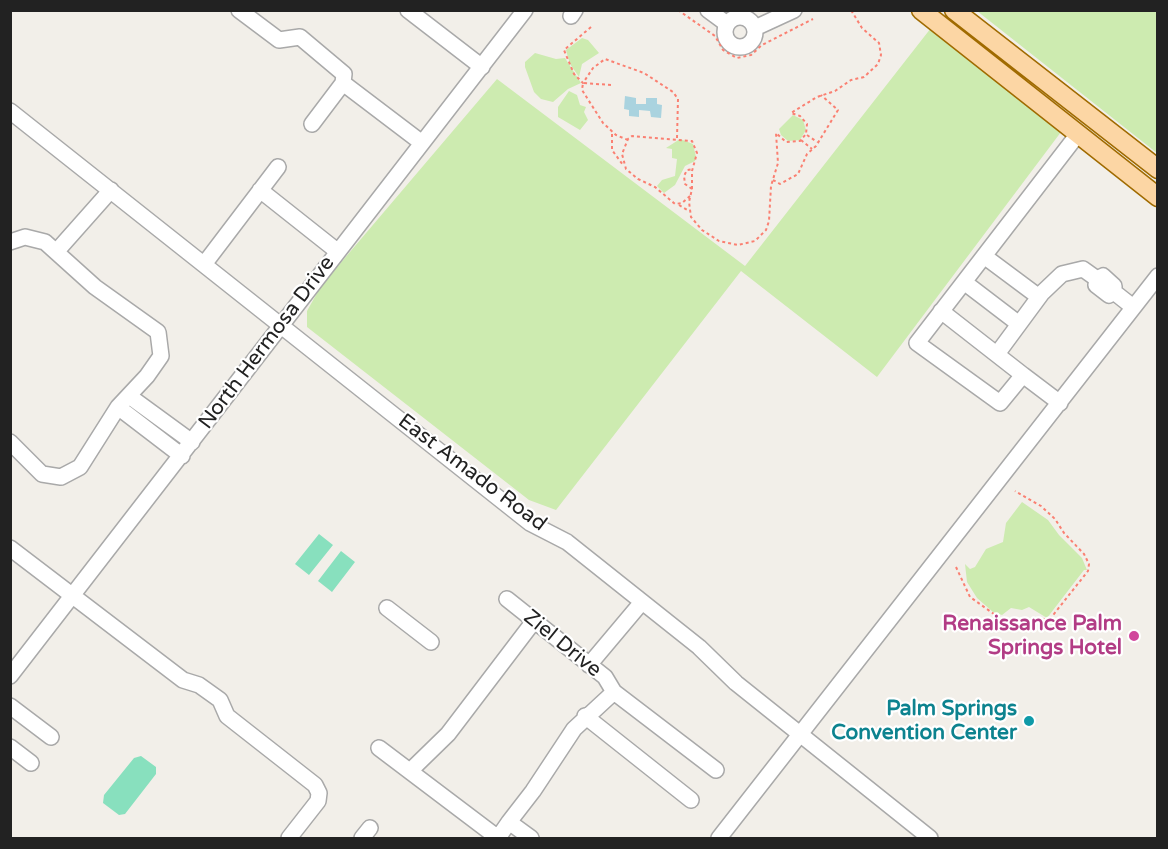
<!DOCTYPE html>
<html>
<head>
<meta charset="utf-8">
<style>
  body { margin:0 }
  #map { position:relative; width:1168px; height:849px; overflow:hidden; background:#f2efe9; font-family:"Varela Round",sans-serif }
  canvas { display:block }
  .frame { position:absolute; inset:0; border:12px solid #222; pointer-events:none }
</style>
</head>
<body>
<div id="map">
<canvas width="1168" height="849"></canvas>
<div class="frame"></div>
</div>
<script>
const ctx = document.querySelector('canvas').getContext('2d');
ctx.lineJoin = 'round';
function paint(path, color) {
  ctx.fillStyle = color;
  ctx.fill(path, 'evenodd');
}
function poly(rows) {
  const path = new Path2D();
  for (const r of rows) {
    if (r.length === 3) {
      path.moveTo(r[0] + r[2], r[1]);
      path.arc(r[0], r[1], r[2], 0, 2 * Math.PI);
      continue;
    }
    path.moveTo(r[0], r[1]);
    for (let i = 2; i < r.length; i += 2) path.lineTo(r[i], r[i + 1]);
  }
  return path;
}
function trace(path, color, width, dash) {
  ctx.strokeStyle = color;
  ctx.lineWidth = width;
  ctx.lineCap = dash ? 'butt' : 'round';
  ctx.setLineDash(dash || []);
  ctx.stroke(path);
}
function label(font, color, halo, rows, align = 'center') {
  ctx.font = font + ' "Varela Round",sans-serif';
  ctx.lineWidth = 4.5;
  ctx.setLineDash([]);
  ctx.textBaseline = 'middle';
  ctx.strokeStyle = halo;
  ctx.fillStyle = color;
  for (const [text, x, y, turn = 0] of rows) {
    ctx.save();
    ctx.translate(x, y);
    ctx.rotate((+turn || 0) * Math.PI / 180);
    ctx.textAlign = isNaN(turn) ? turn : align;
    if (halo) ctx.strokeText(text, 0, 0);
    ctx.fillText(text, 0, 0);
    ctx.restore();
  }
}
paint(poly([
  [977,11,1157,11,1157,153],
  [931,28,1061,132,877,377,741,271,556,510,529,500,307,327,307,311,321,286,497,79,745,266],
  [582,38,588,40,599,53,582,64,579,77,570,64,566,50],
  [535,53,556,59,565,58,581,83,568,89,553,102,541,99,534,92,525,67,525,62],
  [569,91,577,95,580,105,586,107,584,112,588,120,580,130,558,117,558,107],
  [793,115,803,120,806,130,800,140,788,141,781,135,779,129],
  [680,139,693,144,696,157,695,161,685,166,675,185,664,193,657,186,662,180,675,176,677,159,672,158,672,149,666,148],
  [1022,502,1048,520,1059,535,1082,558,1087,570,1084,570,1047,618,1029,607,1022,610,1011,608,1002,615,993,612,977,598,967,582,965,564,970,569,975,567,986,549,1003,542,1006,523]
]), '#cdebb0');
paint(poly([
  [319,534,333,545,309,575,295,564],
  [341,551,355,562,332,592,318,581],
  [141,756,156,767,156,774,125,814,119,815,103,803,104,795,134,758]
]), '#88e0be');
paint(poly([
  [625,96,636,98,636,104,646,104,646,98,657,98,657,104,662,105,661,118,651,117,650,111,639,110,639,117,629,116,629,110,624,109]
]), '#aad3df');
const minor = poly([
  [239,10,279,40,300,37,344,74,343,83,422,143],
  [408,10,482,67],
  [708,10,727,24],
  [571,16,575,10],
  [740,32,15],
  [755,28,794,10],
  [10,111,530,523,567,542,699,647,736,683,930,838],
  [312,124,343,83],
  [260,190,337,251],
  [10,242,25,237,45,242,95,287,158,332,161,356,147,376,118,407,80,467,61,477,42,474,10,442],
  [56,252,111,190],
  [984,256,1039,297],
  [205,263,278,167],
  [964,282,1019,324],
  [1114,292,1109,295,1096,285,1097,279,1103,276,1114,286,1114,292,1133,307],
  [941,311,1023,375],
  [997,354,1042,293,1062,274,1083,269,1097,279],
  [129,396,192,442],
  [1060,403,1023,375,1000,403,917,343,1078,134],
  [118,407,182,456],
  [10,548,183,680,199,685,220,700,227,716,315,785,319,793,318,801,289,838],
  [507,599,605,677,614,692],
  [387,608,431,642],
  [589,665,642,602],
  [10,676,525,10],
  [10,706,51,737],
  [585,716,691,800],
  [10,747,31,763],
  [379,748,498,838,509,822,531,838],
  [410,771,448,734,534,621],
  [509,822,533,791,574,729,614,692,716,770],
  [362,838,370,828],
  [719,838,1158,276]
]);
const major = poly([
  [921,10,1158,197],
  [954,10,1158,169]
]);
trace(minor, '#a9a9a9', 18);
trace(major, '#a06b00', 21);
trace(poly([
  [678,10,715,36,723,50,737,58,751,55,762,45,813,19],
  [591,27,564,50,574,74,583,83,593,68,605,59,644,73,673,92,678,99,677,138],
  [611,85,583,83,582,90,603,123,616,135,628,140],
  [612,134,612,150,623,165],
  [807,135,817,142],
  [801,140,812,149],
  [773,180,780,184,798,174,807,154,816,146,838,110,821,95],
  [692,189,685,184,684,176,687,170,693,169],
  [690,196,682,203,675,204,655,187,638,179,626,169,622,154,628,139,632,136,692,141,697,153,692,171,692,189,689,202,691,217,702,230,719,241,738,245,755,241,766,230,769,221,771,186,778,163,776,133,786,142,800,141,806,134,807,124,800,116,791,113,817,97,835,91,851,80,864,77,878,64,881,55,879,43,862,28,851,10],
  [679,205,689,211],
  [956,567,970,597,1001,619,1015,621,1050,619,1088,571,1089,564,1084,554,1064,533,1055,519,1041,506,1015,491]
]), '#fa8072', 2, [3, 3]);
trace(minor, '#fff', 15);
trace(major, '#fcd6a4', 18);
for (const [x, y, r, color] of [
  [1134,636,6,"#d1479c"],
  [1029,721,6,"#0f9aa8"]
]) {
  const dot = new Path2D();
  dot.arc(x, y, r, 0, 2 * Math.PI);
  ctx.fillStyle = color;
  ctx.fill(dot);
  trace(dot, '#fff', 2);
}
label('21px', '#222', '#fff', [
  ["North Hermosa Drive",267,343,-53],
  ["East Amado Road",472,473,37],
  ["Ziel Drive",562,644,39]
]);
label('bold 21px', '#b23c85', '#fff', [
  ["Renaissance Palm",1122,624],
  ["Springs Hotel",1122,648]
], 'right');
label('bold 21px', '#0d838f', '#fff', [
  ["Palm Springs",1017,709],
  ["Convention Center",1017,733]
], 'right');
</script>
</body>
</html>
